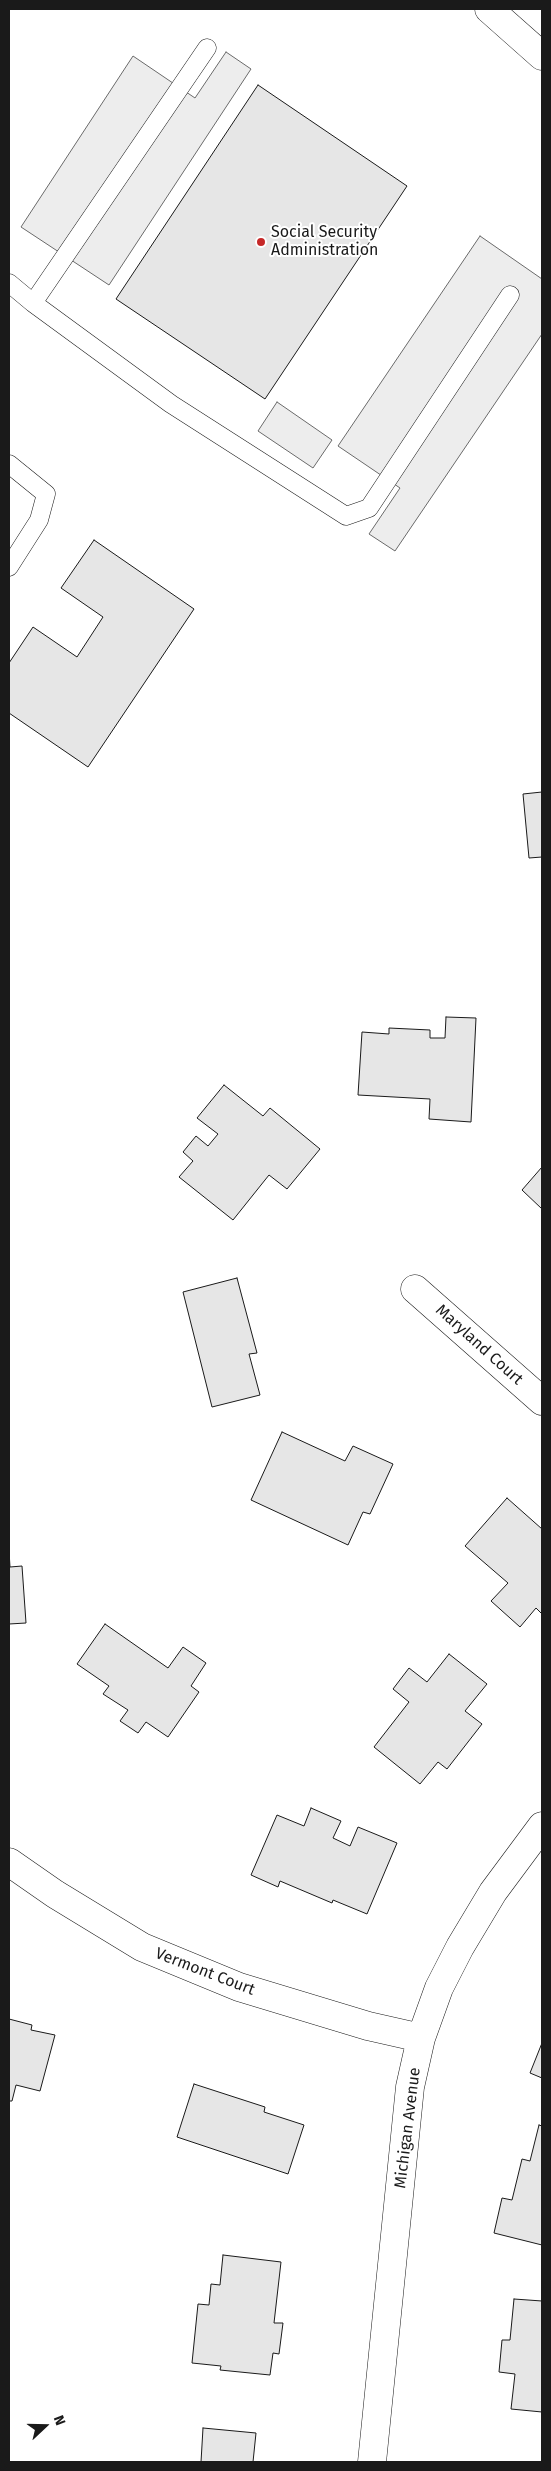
<!DOCTYPE html>
<html>
<head>
<meta charset="utf-8">
<style>
  body { margin:0 }
  #map { position:relative; width:551px; height:2471px; overflow:hidden; background:#fff; font-family:"Fira Sans",sans-serif }
  canvas { display:block }
  .frame { position:absolute; inset:0; border:10px solid #1a1a1a; pointer-events:none }
  .north { position:absolute; left:20px; top:2401px; width:50px; height:50px; -webkit-text-stroke:4px #fff; paint-order:stroke; rotate:69deg; font-size:14px; font-weight:700; line-height:20px; text-align:center; color:#1a1a1a }
  .north::after { content:''; display:block; margin:auto; width:18px; height:22px; background:#1a1a1a; clip-path:polygon(50% 0,100% 100%,50% 72%,0 100%) }
</style>
</head>
<body>
<div id="map">
<canvas width="551" height="2471"></canvas>
<div class="frame"></div>
<div class="north">N</div>
</div>
<script>
const ctx = document.querySelector('canvas').getContext('2d');
ctx.lineJoin = 'round';
function paint(path, color) {
  ctx.fillStyle = color;
  ctx.fill(path, 'evenodd');
}
function poly(rows) {
  const path = new Path2D();
  for (const r of rows) {
    path.moveTo(r[0], r[1]);
    for (let i = 2; i < r.length; i += 2) path.lineTo(r[i], r[i + 1]);
  }
  return path;
}
function trace(path, color, width, dash) {
  ctx.strokeStyle = color;
  ctx.lineWidth = width;
  ctx.lineCap = dash ? 'butt' : 'round';
  ctx.setLineDash(dash || []);
  ctx.stroke(path);
}
function label(font, color, halo, rows, align = 'center') {
  ctx.font = font + ' "Fira Sans",sans-serif';
  ctx.lineWidth = 4;
  ctx.setLineDash([]);
  ctx.textBaseline = 'middle';
  ctx.strokeStyle = halo;
  ctx.fillStyle = color;
  for (const [text, x, y, turn = 0] of rows) {
    ctx.save();
    ctx.translate(x, y);
    ctx.rotate((+turn || 0) * Math.PI / 180);
    ctx.textAlign = isNaN(turn) ? turn : align;
    if (halo) ctx.strokeText(text, 0, 0);
    ctx.fillText(text, 0, 0);
    ctx.restore();
  }
}
const parking = poly([
  [226,52,251,69,109,285,21,227,133,56,195,98,226,52],
  [480,236,542,279,542,334,395,551,369,534,400,488,338,446,480,236],
  [277,402,332,440,313,468,258,431,277,402]
]);
paint(parking, '#ededed');
trace(parking, '#6a6a6a', 1);
const building = poly([
  [258,85,407,186,265,399,116,299,258,85],
  [94,540,194,609,88,767,9,713,9,663,33,627,77,657,103,617,61,588,94,540],
  [542,792,542,857,529,858,523,794,542,792],
  [446,1017,476,1018,471,1122,429,1119,430,1099,358,1095,362,1032,389,1034,389,1028,430,1030,430,1038,445,1038,446,1017],
  [224,1085,263,1116,270,1108,320,1149,287,1189,269,1175,233,1220,179,1177,193,1161,183,1152,196,1136,208,1146,218,1134,197,1118,224,1085],
  [542,1167,542,1209,522,1190,542,1167],
  [237,1278,257,1353,249,1354,260,1395,212,1407,183,1292,237,1278],
  [282,1432,345,1461,353,1446,393,1464,370,1514,363,1512,348,1545,251,1500,282,1432],
  [507,1498,542,1529,542,1614,536,1608,520,1627,491,1601,508,1583,465,1546,507,1498],
  [9,1551,10,1567,22,1566,26,1623,9,1624,9,1551],
  [105,1624,168,1668,183,1647,206,1663,191,1686,199,1692,168,1737,146,1722,138,1733,120,1721,128,1710,103,1694,109,1686,77,1664,105,1624],
  [449,1654,487,1684,465,1711,482,1724,447,1769,438,1762,420,1784,374,1747,409,1702,393,1689,409,1668,427,1682,449,1654],
  [311,1808,341,1821,333,1838,350,1846,358,1827,397,1843,367,1914,333,1900,332,1903,280,1881,278,1887,251,1875,277,1815,304,1826,311,1808],
  [9,2019,32,2025,31,2030,55,2035,40,2091,16,2085,12,2101,9,2101,9,2019],
  [542,2043,542,2078,530,2073,542,2043],
  [194,2084,265,2107,264,2112,304,2125,288,2174,177,2137,194,2084],
  [539,2125,542,2126,542,2245,494,2233,502,2198,512,2200,522,2159,530,2161,539,2125],
  [223,2255,281,2262,274,2323,283,2323,279,2354,273,2353,270,2375,220,2370,221,2366,192,2363,198,2304,209,2305,211,2284,220,2285,223,2255],
  [514,2299,542,2301,542,2412,511,2409,515,2374,499,2372,502,2340,510,2340,514,2299],
  [203,2428,256,2433,253,2462,201,2462,203,2428]
]);
paint(building, '#e6e6e6');
trace(building, '#1a1a1a', 1);
const service = poly([
  [9,283,33,303,207,48],
  [33,303,171,404,346,516,369,508,510,295],
  [9,464,46,494,39,520,9,567]
]);
const minor = poly([
  [415,1289,542,1401],
  [9,1862,55,1894,142,1947,239,1987,368,2026,421,2038],
  [372,2462,410,2087,421,2038,439,1988,460,1947,493,1892,542,1826]
]);
const tertiary = poly([
  [489,9,542,56]
]);
trace(service, '#1a1a1a', 19);
trace(minor, '#1a1a1a', 29);
trace(tertiary, '#1a1a1a', 29);
trace(service, '#fff', 18);
trace(minor, '#fff', 28);
trace(tertiary, '#fff', 28);
for (const [x, y, r, color] of [
  [261,242,5,"#c62828"]
]) {
  const dot = new Path2D();
  dot.arc(x, y, r, 0, 2 * Math.PI);
  ctx.fillStyle = color;
  ctx.fill(dot);
  trace(dot, '#fff', 2);
}
label('16px', '#1a1a1a', '#fff', [
  ["Social Security",271,233],
  ["Administration",271,251]
], 'left');
label('16px', '#1a1a1a', '#fff', [
  ["Maryland Court",479,1345,42],
  ["Vermont Court",205,1972,21],
  ["Michigan Avenue",408,2128,-83]
]);
</script>
</body>
</html>
